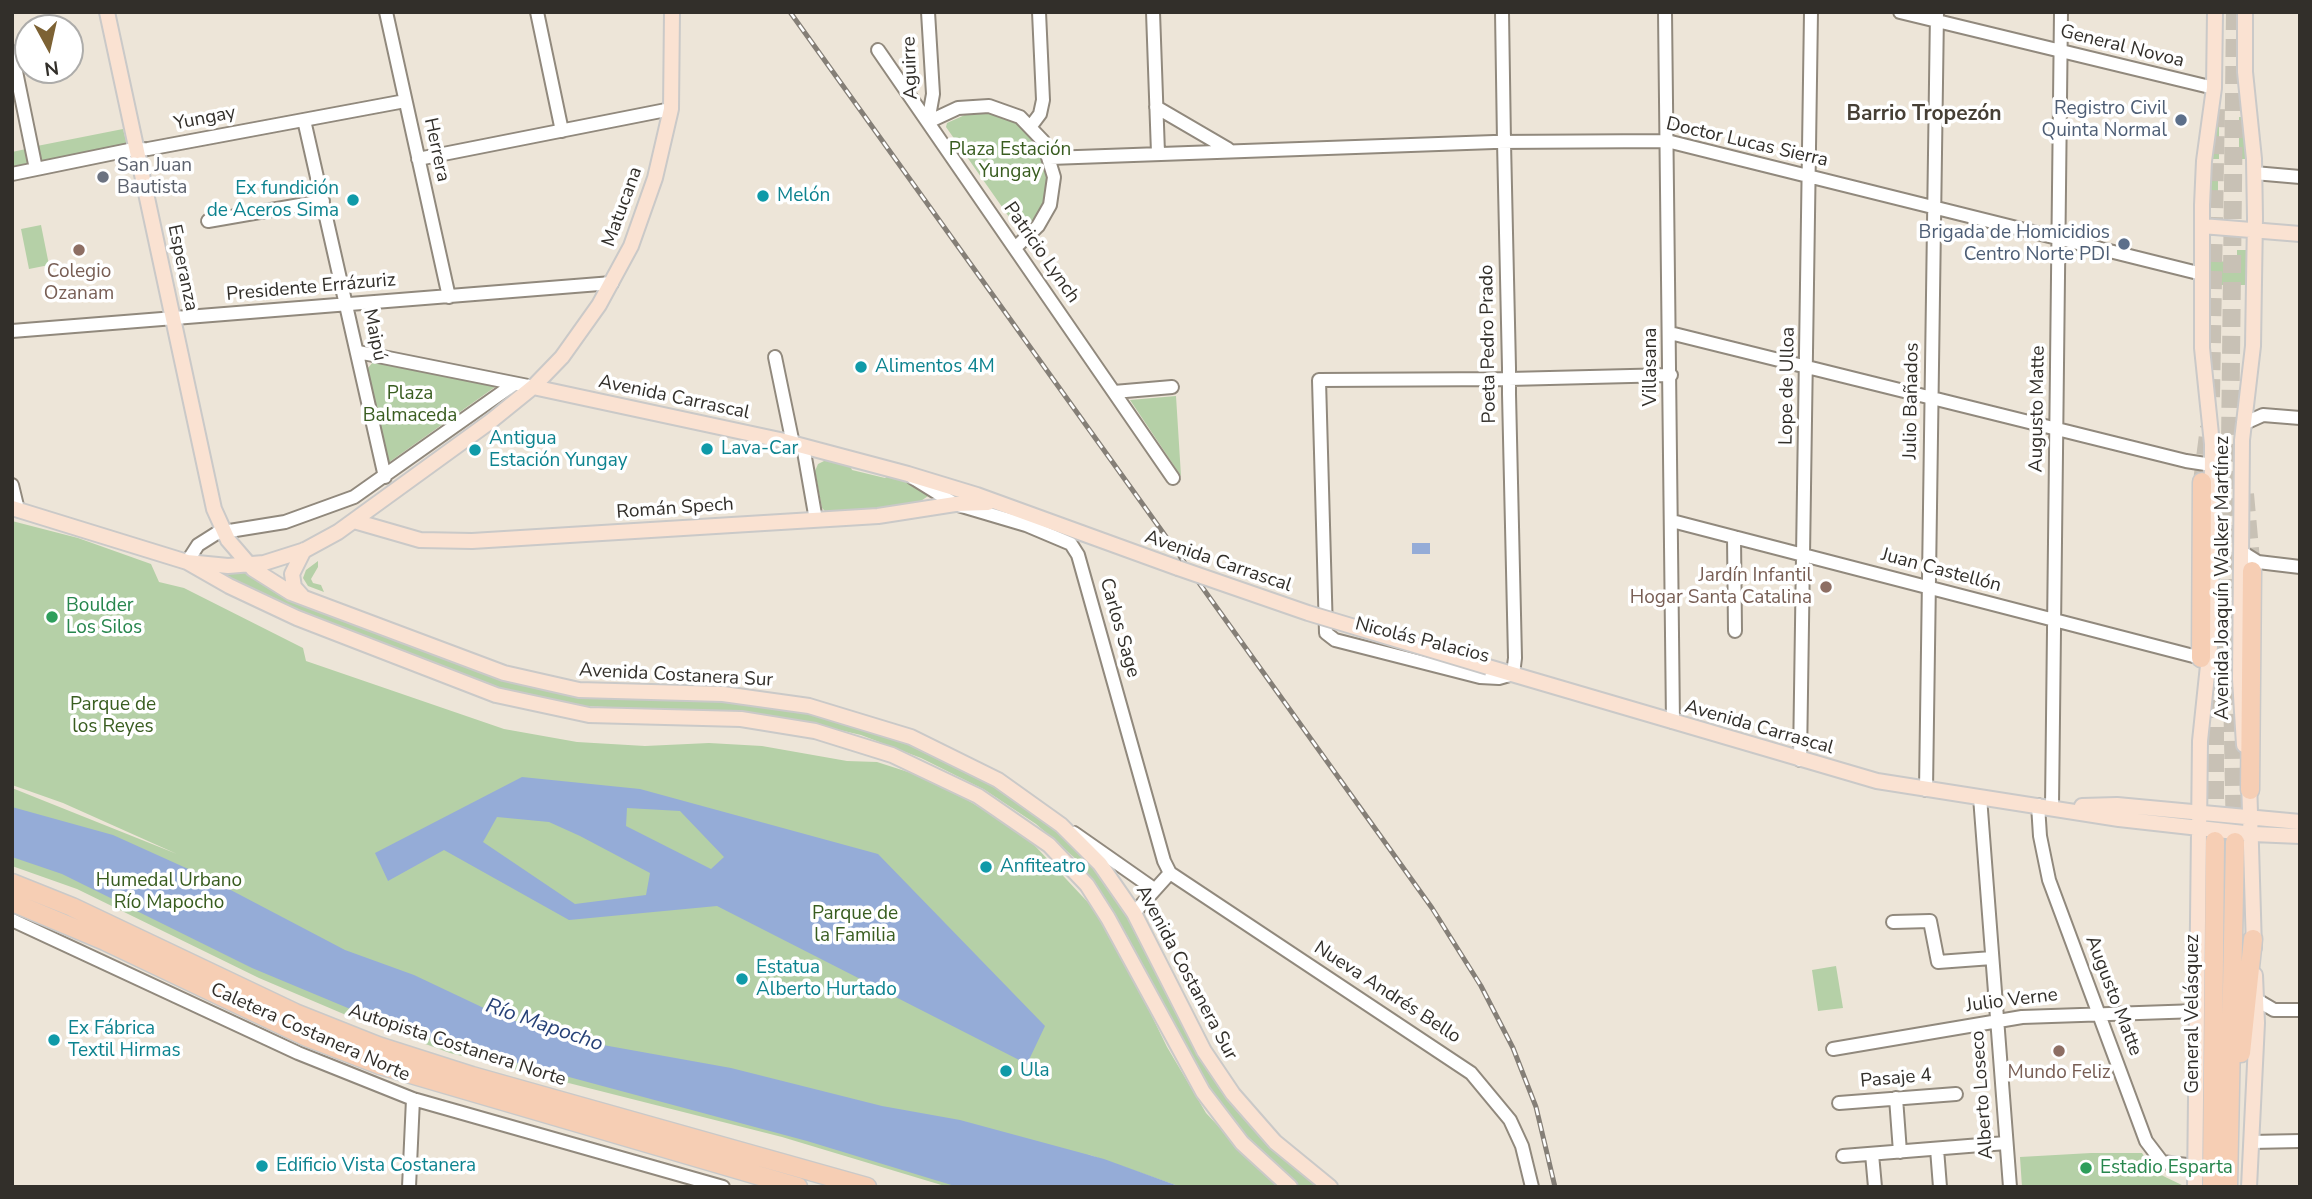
<!DOCTYPE html>
<html>
<head>
<meta charset="utf-8">
<style>
  body { margin:0 }
  #map { position:relative; width:2312px; height:1199px; overflow:hidden; background:#ede5d8; font-family:"Nunito Sans",sans-serif }
  canvas { display:block }
  .frame { position:absolute; inset:0; border:14px solid #322f2a; pointer-events:none }
  .north { position:absolute; left:14px; top:14px; width:70px; height:70px; box-sizing:border-box; background:#fff; border:2px solid #adacaa; border-radius:50%; rotate:172deg; font-size:19px; font-weight:700; line-height:28px; text-align:center; color:#322f2a }
  .north::after { content:''; display:block; margin:auto; width:24px; height:32px; background:#7d6234; clip-path:polygon(50% 0,100% 100%,50% 72%,0 100%) }
</style>
</head>
<body>
<div id="map">
<canvas width="2312" height="1199"></canvas>
<div class="frame"></div>
<div class="north">N</div>
</div>
<script>
const ctx = document.querySelector('canvas').getContext('2d');
ctx.lineJoin = 'round';
function paint(path, color) {
  ctx.fillStyle = color;
  ctx.fill(path, 'evenodd');
}
function poly(rows) {
  const path = new Path2D();
  for (const r of rows) {
    path.moveTo(r[0], r[1]);
    for (let i = 2; i < r.length; i += 2) path.lineTo(r[i], r[i + 1]);
  }
  return path;
}
function trace(path, color, width, dash) {
  ctx.strokeStyle = color;
  ctx.lineWidth = width;
  ctx.lineCap = dash ? 'butt' : 'round';
  ctx.setLineDash(dash || []);
  ctx.stroke(path);
}
function label(font, color, halo, rows, align = 'center') {
  ctx.font = font + ' "Nunito Sans",sans-serif';
  ctx.lineWidth = 7;
  ctx.setLineDash([]);
  ctx.textBaseline = 'middle';
  ctx.strokeStyle = halo;
  ctx.fillStyle = color;
  for (const [text, x, y, turn = 0] of rows) {
    ctx.save();
    ctx.translate(x, y);
    ctx.rotate((+turn || 0) * Math.PI / 180);
    ctx.textAlign = isNaN(turn) ? turn : align;
    if (halo) ctx.strokeText(text, 0, 0);
    ctx.fillText(text, 0, 0);
    ctx.restore();
  }
}
paint(poly([
  [993,113,1023,126,1041,146,1050,186,1041,214,1021,234,946,127,947,123,967,114],
  [2216,117,2219,117,2219,159,2211,159],
  [2239,117,2243,117,2248,159,2239,159],
  [123,129,127,145,42,162,37,146],
  [26,149,30,165,12,169,12,152],
  [2209,177,2218,177,2218,203,2209,203],
  [41,225,49,265,29,269,21,229],
  [2237,250,2249,250,2248,285,2207,285,2208,261,2237,262],
  [374,361,494,385,495,387,388,463,367,369],
  [1176,396,1181,476,1130,400],
  [828,459,849,463,852,470,885,478,891,474,928,493,928,496,911,508,827,513,822,508,815,471,818,464],
  [12,521,78,538,151,564,159,582,184,588,303,648,306,661,504,729,577,742,645,746,709,743,762,746,847,761,877,762,933,780,1022,832,1097,912,1111,933,1167,1047,1206,1113,1250,1160,1284,1187,1181,1187,1087,1154,1168,1187,948,1187,782,1137,450,1053,346,1015,259,978,77,889,12,866,12,788,177,854,63,803,12,785],
  [318,561,318,567,311,579,313,583,321,585,324,592,308,586,303,578,306,570],
  [246,570,494,674,789,705,922,742,1042,813,1106,875,1248,1122,1284,1159,1320,1187,1300,1187,1288,1179,1262,1155,1213,1095,1179,1036,1128,937,1077,860,1036,824,985,790,921,758,861,735,792,719,735,712,556,705,521,696,475,681,311,617,224,577,222,572],
  [1836,966,1843,1008,1818,1011,1812,970],
  [2091,1153,2142,1153,2155,1172,2186,1187,2022,1187,2020,1157]
]), '#b5d0a7');
paint(poly([
  [1412,543,1430,543,1430,554,1412,554],
  [522,777,640,789,878,854,1045,1026,1027,1064,717,906,569,920,444,850,388,881,375,853],
  [627,808,680,811,724,857,711,869,626,826],
  [497,817,549,822,580,836,650,873,646,895,575,904,483,842],
  [12,807,113,835,206,877,345,950,414,975,488,1010,553,1036,731,1068,882,1106,960,1120,1104,1159,1181,1187,958,1187,807,1141,450,1045,379,1021,252,968,62,874,12,857]
]), '#95acd7');
trace(poly([
  [2235,12,2229,533,2235,842],
  [2211,397,2216,103],
  [2202,482,2209,427],
  [2245,494,2252,571],
  [2215,646,2215,831]
]), '#c8c1b5', 18, [18, 9]);
const minor = poly([
  [386,12,449,297],
  [537,12,562,131],
  [1153,12,1158,153],
  [1502,12,1504,142,1509,368,1509,394,1515,658,1513,674,1499,678,1480,677,1335,640,1326,633,1319,380,1509,379,1671,375],
  [1665,12,1673,722],
  [1900,12,2214,88],
  [878,50,1173,478],
  [12,52,36,169],
  [1156,107,1228,149],
  [304,120,385,477],
  [928,122,958,108,989,106,1020,117,1043,141,1054,177,1050,205,1038,226,1015,248],
  [928,122,933,94,928,12],
  [1031,126,1040,114,1043,100,1039,12],
  [1050,158,1494,142,1667,141,2202,274],
  [418,159,671,109],
  [2254,173,2300,177],
  [12,174,129,150,148,149,405,101],
  [208,221,323,201],
  [12,331,612,283],
  [1670,333,2186,461,2212,465],
  [358,352,533,387],
  [775,357,793,444],
  [1114,392,1172,387],
  [2243,424,2263,415,2300,418],
  [803,446,816,520],
  [913,478,955,504,1026,525,1071,544,1078,555,1164,861,1170,873,1471,1073,1510,1120,1522,1146,1532,1187],
  [12,485,18,510],
  [1672,521,2201,658],
  [1734,537,1735,631],
  [2242,552,2258,562,2300,567],
  [187,562,198,545,217,533,285,522,354,497,514,384],
  [1800,760,1811,12],
  [1926,790,1937,12],
  [1980,797,2010,1187],
  [2038,805,2040,836,2049,880,2146,1141,2162,1162,2195,1166],
  [2052,806,2061,12],
  [1074,833,1154,889],
  [1134,913,1170,873],
  [12,920,298,1053,413,1099,723,1187],
  [1893,922,1930,921,1938,962,1992,958],
  [2257,1000,2274,1010,2300,1010],
  [1833,1049,2022,1017,2198,1011],
  [1896,1098,1900,1152],
  [1839,1103,1956,1094],
  [2251,1142,2300,1141],
  [1937,1149,1940,1187],
  [1872,1154,1875,1187],
  [1843,1156,2006,1143],
  [409,1187,413,1099]
]);
const major = poly([
  [107,12,214,509,228,540,253,569,291,593,504,673,579,690,723,694,809,706,911,737,998,780,1061,825,1100,864,1134,913,1204,1051,1233,1094,1275,1142,1330,1187],
  [2202,226,2300,234],
  [533,387,780,440,908,474,977,495,1178,568],
  [12,508,187,562,228,566,264,563,305,550,338,532,491,421,533,387,562,357,599,305,631,246,655,178,671,109,672,12],
  [354,521,420,540,472,541,878,516,955,504,988,503],
  [187,562,229,586,297,618,496,695,589,715,741,719,815,731,892,755,978,796,1049,845,1087,885,1108,918,1203,1092,1242,1143,1290,1187],
  [302,596,294,587,292,574,304,550],
  [1488,667,1877,781,2119,819,2253,834,2300,836],
  [2244,745,2240,679,2242,440,2253,346,2255,218,2254,159,2245,72,2245,12],
  [2249,779,2254,948],
  [2082,806,2117,805,2300,822],
  [2195,1187,2200,741,2211,637,2212,444,2202,348,2202,205,2204,161,2214,88,2215,12],
  [2249,1187,2257,1023,2255,975]
]);
const highway = poly([
  [2201,658,2202,482],
  [2250,790,2252,571],
  [12,883,72,907,295,1013,378,1046,472,1076,867,1187],
  [12,902,105,941,307,1037,380,1065,798,1187],
  [2241,1053,2253,939],
  [2212,1187,2215,841],
  [2228,1187,2235,842]
]);
trace(minor, '#91897d', 16);
trace(major, '#cac9c8', 18);
trace(highway, '#cac9c8', 21);
trace(minor, '#fff', 12);
trace(major, '#fae2d2', 14);
trace(highway, '#f6ceb4', 18);
const rail = poly([
  [790,12,1432,908,1481,986,1513,1048,1536,1107,1555,1187]
]);
trace(rail, '#857f77', 5);
trace(rail, '#fff', 2.5, [8]);
const majorBridge = poly([
  [1178,568,1308,613,1488,667]
]);
trace(majorBridge, '#cac9c8', 18, []);
trace(majorBridge, '#fae2d2', 14);
for (const [x, y, r, color] of [
  [2181,120,7,"#5c6f8a"],
  [103,177,7,"#6b7280"],
  [763,196,7,"#0f9aa8"],
  [353,200,7,"#0f9aa8"],
  [2124,244,7,"#5c6f8a"],
  [79,250,7,"#8d6e63"],
  [861,367,7,"#0f9aa8"],
  [707,449,7,"#0f9aa8"],
  [475,450,7,"#0f9aa8"],
  [1826,587,7,"#8d6e63"],
  [52,617,7,"#2e9e5b"],
  [986,867,7,"#0f9aa8"],
  [742,979,7,"#0f9aa8"],
  [54,1040,7,"#0f9aa8"],
  [2059,1051,7,"#8d6e63"],
  [1006,1071,7,"#0f9aa8"],
  [262,1166,7,"#0f9aa8"],
  [2086,1168,7,"#2e9e5b"]
]) {
  const dot = new Path2D();
  dot.arc(x, y, r, 0, 2 * Math.PI);
  ctx.fillStyle = color;
  ctx.fill(dot);
  trace(dot, '#fff', 2.5);
}
label('19px', '#322f2a', '#fff', [
  ["General Novoa",2122,47,14],
  ["Aguirre",911,68,-92],
  ["Yungay",205,119,-11],
  ["Doctor Lucas Sierra",1747,143,13],
  ["Herrera",436,150,78],
  ["Matucana",623,207,-70],
  ["Patricio Lynch",1041,253,55],
  ["Esperanza",182,268,78],
  ["Presidente Errázuriz",311,288,-5],
  ["Maipú",374,335,78],
  ["Poeta Pedro Prado",1489,344,-91],
  ["Villasana",1651,367,-90],
  ["Lope de Ulloa",1788,386,-89],
  ["Avenida Carrascal",674,398,12],
  ["Julio Bañados",1912,401,-89],
  ["Augusto Matte",2038,409,-89],
  ["Román Spech",675,509,-4],
  ["Avenida Carrascal",1218,562,19],
  ["Juan Castellón",1941,571,15],
  ["Avenida Joaquín Walker Martínez",2223,578,-90],
  ["Carlos Sage",1119,628,74],
  ["Nicolás Palacios",1422,641,14],
  ["Avenida Costanera Sur",676,676,3],
  ["Avenida Carrascal",1759,728,16],
  ["Avenida Costanera Sur",1186,973,62],
  ["Nueva Andrés Bello",1387,993,33],
  ["Augusto Matte",2113,996,69],
  ["Julio Verne",2012,1001,-7],
  ["General Velásquez",2193,1014,-90],
  ["Caletera Costanera Norte",310,1033,24],
  ["Autopista Costanera Norte",457,1046,18],
  ["Pasaje 4",1896,1079,-5],
  ["Alberto Loseco",1983,1095,-94]
]);
label('19px', '#4e5e75', '#fff', [
  ["Registro Civil",2167,109],
  ["Quinta Normal",2167,131],
  ["Brigada de Homicidios",2110,233],
  ["Centro Norte PDI",2110,255]
], 'right');
label('19px', '#395d20', '#fff', [
  ["Plaza Estación",1010,150],
  ["Yungay",1010,172],
  ["Plaza",410,394],
  ["Balmaceda",410,416],
  ["Parque de",113,705],
  ["los Reyes",113,727],
  ["Humedal Urbano",169,881],
  ["Río Mapocho",169,903],
  ["Parque de",855,914],
  ["la Familia",855,936]
]);
label('19px', '#5b616d', '#fff', [
  ["San Juan",117,166],
  ["Bautista",117,188]
], 'left');
label('19px', '#0d838f', '#fff', [
  ["Ex fundición",339,189,"right"],
  ["de Aceros Sima",339,211,"right"],
  ["Melón",777,196],
  ["Alimentos 4M",875,367],
  ["Antigua",489,439],
  ["Estación Yungay",489,461],
  ["Lava-Car",721,449],
  ["Anfiteatro",1000,867],
  ["Estatua",756,968],
  ["Alberto Hurtado",756,990],
  ["Ex Fábrica",68,1029],
  ["Textil Hirmas",68,1051],
  ["Ula",1020,1071],
  ["Edificio Vista Costanera",276,1166]
], 'left');
label('19px', '#785e54', '#fff', [
  ["Colegio",79,272],
  ["Ozanam",79,294],
  ["Jardín Infantil",1812,576,"right"],
  ["Hogar Santa Catalina",1812,598,"right"],
  ["Mundo Feliz",2059,1073]
]);
label('19px', '#27864d', '#fff', [
  ["Boulder",66,606],
  ["Los Silos",66,628],
  ["Estadio Esparta",2100,1168]
], 'left');
label('bold 21px', '#463f35', '#fff', [
  ["Barrio Tropezón",1924,115]
]);
label('italic 21px', '#274278', '#fff', [
  ["Río Mapocho",544,1026,19]
]);
</script>
</body>
</html>
